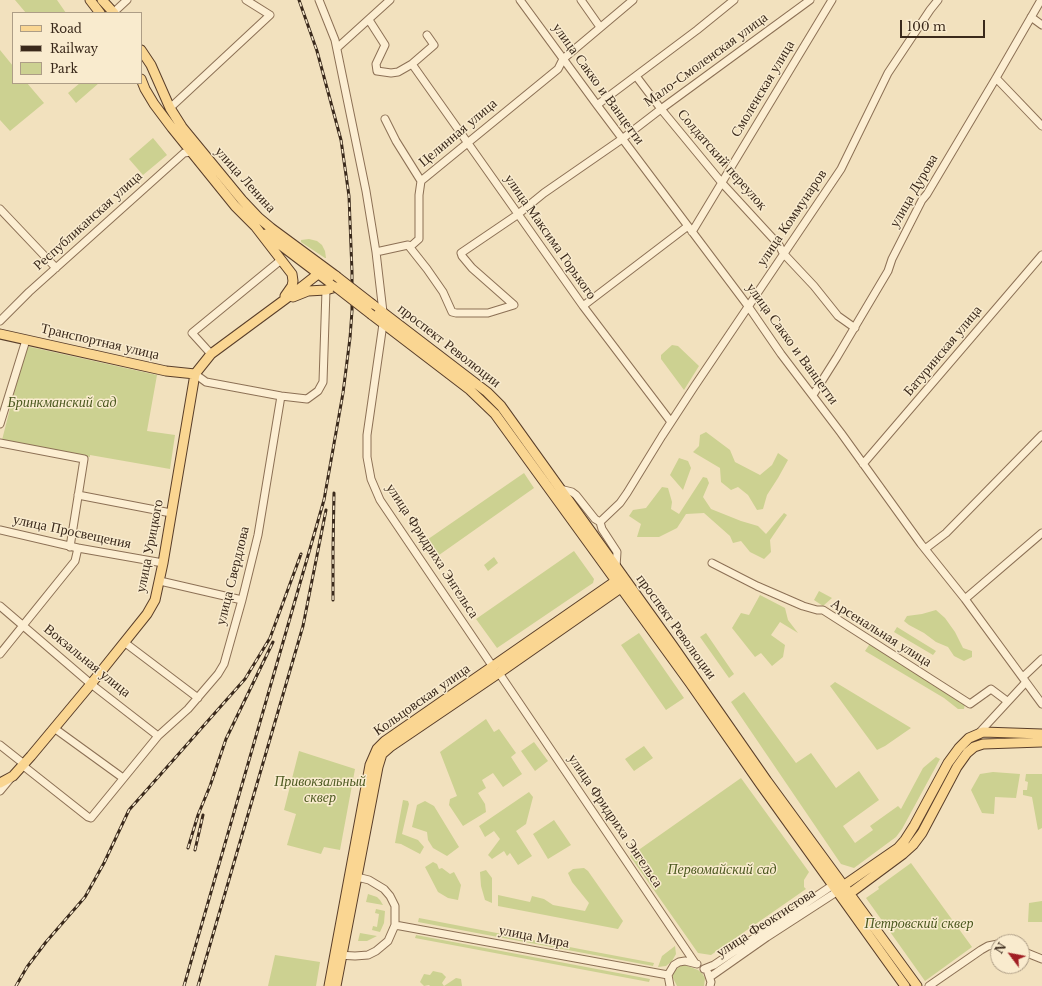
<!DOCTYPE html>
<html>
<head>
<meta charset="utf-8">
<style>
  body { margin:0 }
  #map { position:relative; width:1042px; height:986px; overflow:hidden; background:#f2e1be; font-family:"Libre Baskerville",serif }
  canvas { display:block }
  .legend { position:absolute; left:12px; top:12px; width:130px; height:72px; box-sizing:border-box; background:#f9ebce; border:1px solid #ad9d86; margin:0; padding:5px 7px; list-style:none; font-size:12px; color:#3a291b }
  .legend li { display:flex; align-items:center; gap:8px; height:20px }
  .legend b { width:20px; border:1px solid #ad9d86 }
  .north { position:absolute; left:990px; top:934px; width:40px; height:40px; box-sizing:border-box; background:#f9ebce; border:1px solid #ad9d86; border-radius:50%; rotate:302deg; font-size:11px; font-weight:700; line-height:16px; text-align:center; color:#3a291b }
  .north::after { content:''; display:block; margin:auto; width:14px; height:18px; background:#a11f24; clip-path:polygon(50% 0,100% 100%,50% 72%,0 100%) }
  .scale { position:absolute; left:900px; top:20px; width:85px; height:18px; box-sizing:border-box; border:2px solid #3a291b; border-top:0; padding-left:5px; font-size:12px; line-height:14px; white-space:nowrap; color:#3a291b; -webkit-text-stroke:3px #f9ebce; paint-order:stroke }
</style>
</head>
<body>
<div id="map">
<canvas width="1042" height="986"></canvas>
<ul class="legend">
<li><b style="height:5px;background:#fad692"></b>Road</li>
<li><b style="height:5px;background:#3a291b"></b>Railway</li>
<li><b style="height:11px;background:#ccd191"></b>Park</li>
</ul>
<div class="north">N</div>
<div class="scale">100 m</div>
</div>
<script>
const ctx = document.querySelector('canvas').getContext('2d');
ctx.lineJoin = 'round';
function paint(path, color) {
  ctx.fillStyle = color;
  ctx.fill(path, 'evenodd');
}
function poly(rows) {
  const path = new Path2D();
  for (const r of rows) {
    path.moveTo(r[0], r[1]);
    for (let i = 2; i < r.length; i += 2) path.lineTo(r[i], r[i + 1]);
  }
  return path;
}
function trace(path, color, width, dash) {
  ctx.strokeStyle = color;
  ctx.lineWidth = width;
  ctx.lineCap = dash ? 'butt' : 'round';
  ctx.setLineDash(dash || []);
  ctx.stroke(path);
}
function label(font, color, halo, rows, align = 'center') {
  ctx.font = font + ' "Libre Baskerville",serif';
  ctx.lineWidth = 3;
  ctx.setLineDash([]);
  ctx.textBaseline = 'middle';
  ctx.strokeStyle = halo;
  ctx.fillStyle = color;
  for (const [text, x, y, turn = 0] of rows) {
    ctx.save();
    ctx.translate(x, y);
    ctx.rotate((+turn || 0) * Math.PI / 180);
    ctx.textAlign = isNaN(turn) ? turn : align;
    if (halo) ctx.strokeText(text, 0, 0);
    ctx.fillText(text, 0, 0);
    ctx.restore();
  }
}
paint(poly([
  [15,0,57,0,66,13,26,13],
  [0,50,13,66,13,83,27,83,44,103,10,131,0,120],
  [80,83,99,83,76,103,68,93],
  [153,138,167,155,143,175,129,159],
  [309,239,317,241,322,245,325,251,326,258,325,258,301,242,301,240],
  [672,345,678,346,699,366,684,390,661,359,661,355],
  [26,346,157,375,147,431,175,435,170,469,90,455,90,457,2,440],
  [706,432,730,450,735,462,760,475,772,465,778,453,788,460,778,478,767,495,763,509,757,510,748,495,738,487,731,490,721,482,720,468,693,452,699,446,700,435],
  [679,458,688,461,691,468,683,490,670,475],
  [524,473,534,488,432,560,421,544],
  [703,477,707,478,709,483,703,497,711,509,741,521,758,526,766,534,784,513,787,515,770,540,771,552,764,559,750,552,741,541,733,543,730,536,704,513,686,514,677,528,659,537,637,537,641,524,629,516,633,510,646,508,662,487,668,488,672,502,671,509,679,514],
  [574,551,594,579,593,583,497,648,476,619],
  [494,557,498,563,488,571,484,565],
  [819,591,832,598,823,606,814,600],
  [760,595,785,608,788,620,798,633,780,622,771,635,785,645,783,657,772,666,761,653,755,657,732,628,741,613,749,615],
  [936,610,945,618,955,632,963,648,972,651,972,657,964,661,954,656,948,647,936,642,924,633,909,625,904,621,907,616,922,614],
  [897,627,936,651,933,655,894,632],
  [639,633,684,698,666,710,621,645],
  [706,633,734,674,729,678,700,637],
  [871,642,954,698,965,704,964,709,958,709,944,698,865,651],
  [835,682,911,728,885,746,877,750,830,686],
  [744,692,796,763,811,753,836,788,859,771,879,800,843,826,855,843,873,830,870,826,898,806,901,809,923,768,936,757,940,759,902,829,896,837,854,868,841,864,731,702],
  [486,719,494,732,499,729,516,753,511,757,522,774,503,787,493,773,482,780,486,788,478,793,485,804,486,812,463,826,449,805,450,799,457,796,440,752],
  [534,742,548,761,535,771,521,751],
  [644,746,653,758,634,771,625,759],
  [299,751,355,769,340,850,324,847,321,854,287,845,296,814,284,810],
  [993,772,1020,774,1016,798,995,797,994,814,982,813,971,790,980,774],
  [1026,774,1042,774,1042,828,1038,830,1032,797,1023,795,1023,790,1027,790,1028,782,1025,781],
  [741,778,809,872,804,880,804,887,806,889,711,955,698,953,630,856],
  [529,792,533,797,526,824,516,831,532,856,518,865,510,853,507,856,504,851,492,859,488,855,500,839,494,831,485,837,479,826],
  [403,800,408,801,409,804,402,834,418,840,424,847,420,854,401,844,395,843],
  [425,801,434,806,459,847,447,856,433,848,428,840,427,832,412,827,417,805],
  [554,820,571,845,548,859,533,834],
  [433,862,437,864,439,869,442,868,450,874,454,872,461,885,458,900,448,898,438,892,425,867],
  [911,863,972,947,925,981,866,898,879,889,878,887],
  [584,868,588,871,623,921,618,929,498,906,498,895,530,902,532,896,544,899,553,905,585,911,589,903,572,882,568,873,573,869],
  [486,870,492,878,492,903,485,900,481,886,480,872],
  [368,894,377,897,380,900,383,905,366,902],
  [1042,901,1042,922,1028,922,1029,903],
  [376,909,385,911,384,923,380,932,372,930,373,926,377,927,379,914,375,913],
  [419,918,585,950,654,963,653,966,418,922],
  [360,933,377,936,367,941,358,941],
  [416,935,650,979,649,982,415,938],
  [675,946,676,954,672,961,666,966,658,967,662,956],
  [275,955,320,962,316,986,268,986],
  [685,965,698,970,702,973,705,978,704,986,677,986,673,978,673,972,680,966],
  [433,971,442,973,446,977,442,983,444,986,430,986,429,985,424,986,420,982,424,974,430,975],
  [456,978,461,979,462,986,444,986]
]), '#ccd191');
const minor = poly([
  [319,0,335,40,366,191,376,252,383,312],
  [520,0,597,105,748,306,781,354,841,433,921,544,965,599,1042,704],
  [581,0,600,27],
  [113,13,127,0],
  [1031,17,1042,25],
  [369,20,385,45,376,64,377,71,391,73,398,72,412,64,583,306,671,422],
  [337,48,390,0],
  [412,64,434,45,427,35],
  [636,76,661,109,722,183,779,245,783,253,814,286,838,316,855,328],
  [996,78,1042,126],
  [597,105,697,30,734,0],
  [170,108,270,15,246,0],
  [385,119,396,141,421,181],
  [0,209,56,268],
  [692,232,832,0],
  [410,247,419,239,419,195,421,181,558,69,563,59,633,0],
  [376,252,408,245,427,269,443,292,452,312,456,313,488,313,514,305,472,268,462,256,461,253,517,215,544,193,622,139,661,109,810,0],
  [583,306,688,226],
  [0,321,29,292,184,153,191,152,194,149],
  [383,324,367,435,367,457,371,479,380,500,493,667],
  [211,354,192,333,281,260],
  [195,374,206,382,281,396,307,399,318,391,323,382,326,290],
  [813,395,837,357,888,271,892,259,922,200,927,194,996,78,1041,0],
  [0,424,26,340],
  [0,443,84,459,70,547],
  [863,464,1042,255],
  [560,489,572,492,576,495,595,519,600,522,602,529,617,552,616,567],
  [78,495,171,513],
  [600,522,620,503,627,493,662,436,694,387,841,169,888,73,930,10,938,0],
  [0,530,78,548,163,563],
  [925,549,946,533,1042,435],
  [712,563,757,586,803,606,817,610,823,610,970,704,991,689,1007,701],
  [160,581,242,600],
  [965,599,1042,533],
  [0,606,91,684,158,736],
  [124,642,198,698],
  [0,654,75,561,78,548],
  [499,673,695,963],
  [1023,677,1042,659],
  [54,728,123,778],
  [978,734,1026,682],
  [0,745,24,764,26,768,88,817,91,818,158,736,188,709,218,674,224,664,242,600,258,535,281,396],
  [0,791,10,779],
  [395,925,668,975],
  [1022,951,1042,959],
  [338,955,355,956,368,955,376,951,388,941,395,925,395,906,390,896,384,889,369,880,353,876],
  [704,969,714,965,833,885],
  [708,973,711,982,710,986],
  [710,977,767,937,838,891],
  [670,986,668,975,674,965,679,962,685,961,697,964],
  [929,986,981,950,988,946,998,944]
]);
const major = poly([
  [90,0,100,13],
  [102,0,114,13],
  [141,50,151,65,170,108,182,127,242,200,259,218,271,228,336,276],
  [141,79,145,89,154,104,172,128,235,206,255,226,292,274,293,281,292,286,285,296],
  [266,234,336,287],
  [293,297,308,291,326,290,336,287],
  [372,304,487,392,501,406,673,646,767,781,917,986],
  [372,315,470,390,495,414,690,683,761,785,905,986],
  [0,334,166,371,195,374],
  [0,783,13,776,31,756,91,684,147,614,155,600,163,563,195,374,211,354,295,292,318,274,323,268],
  [843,886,898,848,905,840,914,826,948,763,959,748,969,738,983,732,1042,734],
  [849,894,903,854,913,845,922,833,957,767,967,753,974,747,983,744,1042,742],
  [329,986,370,765,377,749,385,741,620,578],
  [336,986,378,767,382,754,390,747,499,673,625,585]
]);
trace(minor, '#8c7055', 9);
trace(major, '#593e2a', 11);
trace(minor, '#fceed2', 7);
trace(major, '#fad692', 9);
const rail = poly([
  [333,600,333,550,334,493],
  [188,848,198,815,210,786,226,739,273,642],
  [195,850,203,815],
  [16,986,27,967,46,942,85,897,104,863,129,810,245,679,270,638,301,554],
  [184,986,324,500,343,393,350,338,352,311,352,272,349,196,341,140,317,51,299,0],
  [198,986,303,626,326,510]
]);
trace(rail, '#3a291b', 3);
trace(rail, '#f9ebce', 1.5, [4.5]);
const majorBridge = poly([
  [336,276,372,304],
  [336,287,372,315]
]);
trace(majorBridge, '#593e2a', 11, []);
trace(majorBridge, '#fad692', 9);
label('14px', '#3a291b', '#f9ebce', [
  ["Мало-Смоленская улица",706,60,-36],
  ["улица Сакко и Ванцетти",598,84,54],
  ["Смоленская улица",763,89,-59],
  ["Целинная улица",458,133,-40],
  ["Солдатский переулок",722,160,49],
  ["улица Ленина",245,180,48],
  ["улица Дурова",914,191,-60],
  ["улица Коммунаров",792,218,-56],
  ["Республиканская улица",88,221,-42],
  ["улица Максима Горького",550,237,55],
  ["Транспортная улица",100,342,13],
  ["улица Сакко и Ванцетти",792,344,54],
  ["проспект Революции",449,346,38],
  ["Батуринская улица",943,351,-50],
  ["улица Просвещения",72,532,12],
  ["улица Урицкого",150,546,-79],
  ["улица Фридриха Энгельса",432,551,57],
  ["улица Свердлова",233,576,-76],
  ["проспект Революции",676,627,54],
  ["Арсенальная улица",881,633,32],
  ["Вокзальная улица",87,661,39],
  ["Кольцовская улица",422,700,-35],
  ["улица Фридриха Энгельса",615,821,56],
  ["улица Феоктистова",766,923,-33],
  ["улица Мира",534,937,11]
]);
label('italic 14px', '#4c5920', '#f9ebce', [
  ["Бринкманский сад",62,403],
  ["Привокзальный",320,782],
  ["сквер",320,798],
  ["Первомайский сад",722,870],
  ["Петровский сквер",919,924]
]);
</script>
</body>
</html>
